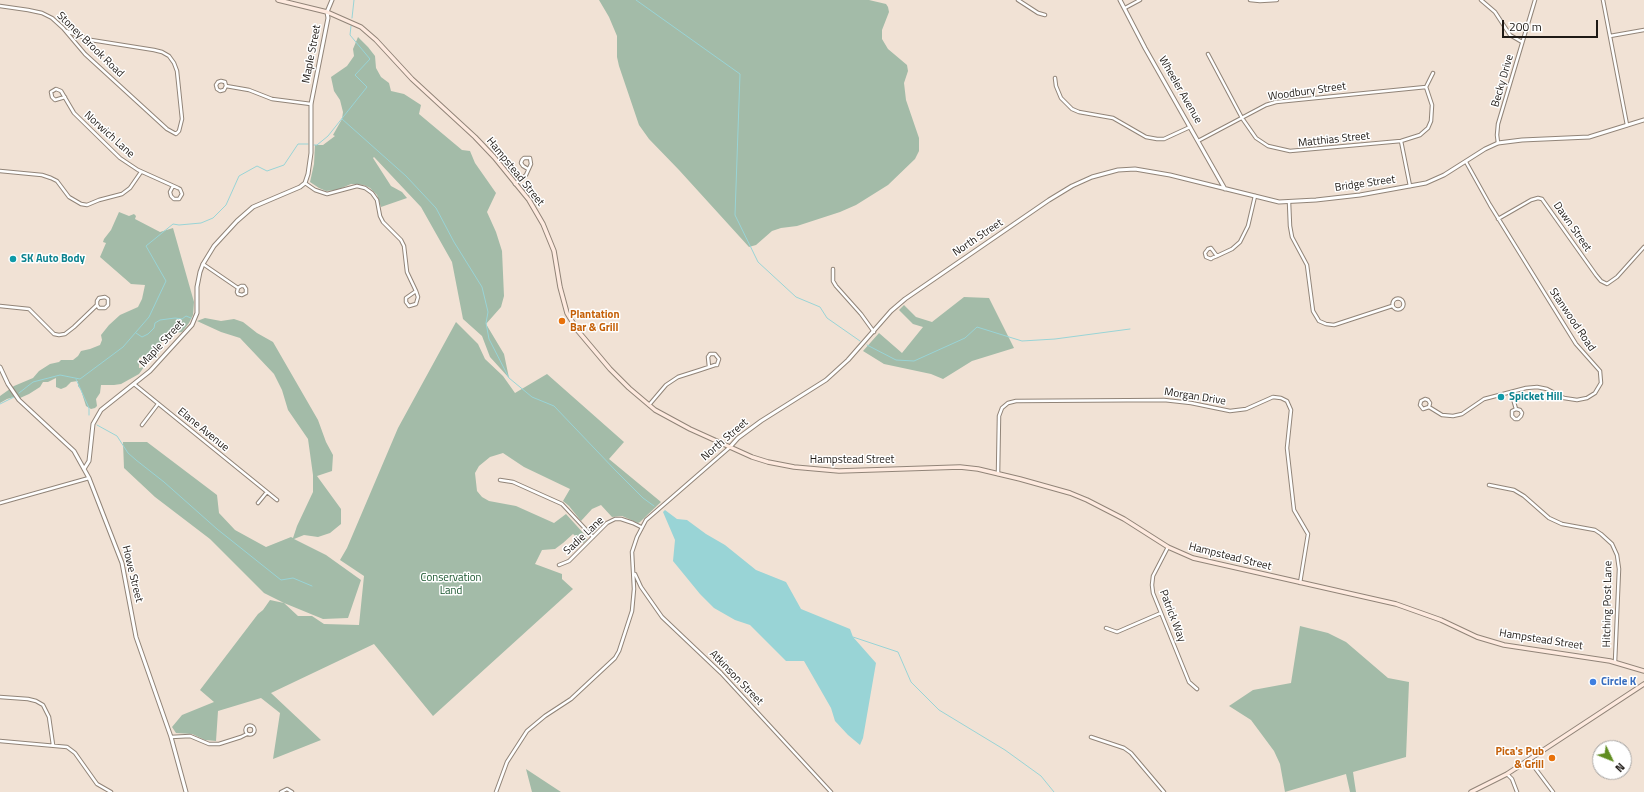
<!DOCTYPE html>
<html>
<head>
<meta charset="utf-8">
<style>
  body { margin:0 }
  #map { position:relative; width:1644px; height:792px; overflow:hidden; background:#f1e2d5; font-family:"Titillium Web",sans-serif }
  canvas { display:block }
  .north { position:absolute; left:1592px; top:740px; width:40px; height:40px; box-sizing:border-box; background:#fff; border:1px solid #a5a3a1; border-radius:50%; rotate:133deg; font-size:11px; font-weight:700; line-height:16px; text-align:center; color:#1e1915 }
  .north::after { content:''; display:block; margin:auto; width:14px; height:18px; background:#608d20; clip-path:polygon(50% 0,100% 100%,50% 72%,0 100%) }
  .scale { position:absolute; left:1502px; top:20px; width:96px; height:18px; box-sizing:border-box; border:2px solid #1e1915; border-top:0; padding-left:5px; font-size:12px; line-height:14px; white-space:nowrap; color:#1e1915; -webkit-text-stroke:3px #fff; paint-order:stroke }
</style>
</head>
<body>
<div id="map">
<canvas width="1644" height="792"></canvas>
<div class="north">N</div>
<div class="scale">200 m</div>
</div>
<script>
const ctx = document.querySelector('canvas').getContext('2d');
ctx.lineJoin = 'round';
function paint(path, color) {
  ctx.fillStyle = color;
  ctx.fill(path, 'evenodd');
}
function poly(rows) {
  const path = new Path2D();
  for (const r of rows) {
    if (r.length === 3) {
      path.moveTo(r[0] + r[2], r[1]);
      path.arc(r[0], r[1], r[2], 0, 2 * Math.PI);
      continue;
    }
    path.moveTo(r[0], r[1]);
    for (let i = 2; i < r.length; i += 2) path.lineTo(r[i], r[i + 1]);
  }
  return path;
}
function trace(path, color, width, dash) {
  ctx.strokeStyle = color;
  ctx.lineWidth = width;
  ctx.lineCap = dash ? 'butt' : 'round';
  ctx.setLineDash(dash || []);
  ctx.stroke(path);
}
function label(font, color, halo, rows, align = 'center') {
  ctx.font = font + ' "Titillium Web",sans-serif';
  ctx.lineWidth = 3;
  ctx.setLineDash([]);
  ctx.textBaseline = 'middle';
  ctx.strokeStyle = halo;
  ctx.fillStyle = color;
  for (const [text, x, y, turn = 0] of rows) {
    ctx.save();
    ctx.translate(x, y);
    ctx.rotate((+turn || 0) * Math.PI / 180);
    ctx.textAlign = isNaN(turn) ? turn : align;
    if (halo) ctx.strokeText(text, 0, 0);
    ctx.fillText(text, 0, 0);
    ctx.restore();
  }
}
paint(poly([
  [599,0,869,0,886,4,888,7,889,12,882,30,882,39,888,49,907,65,908,71,904,83,906,100,919,138,919,151,915,159,888,185,856,205,840,212,797,226,781,228,772,231,756,245,749,247,679,170,649,139,639,125,619,66,617,57,617,36,609,17],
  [358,37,368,47,375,56,376,68,381,77,389,83,391,91,404,94,421,105,419,114,462,150,470,151,475,163,496,193,487,212,496,232,502,251,504,296,501,307,486,324,504,354,509,378,490,357,482,336,463,319,452,262,421,207,374,157,373,158,391,186,402,192,407,198,381,207,377,195,370,188,364,185,351,184,337,190,326,191,319,188,310,182,314,164,315,145,323,145,335,136,333,135,342,119,343,112,340,100,334,91,331,77,347,66,354,56,353,49],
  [119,212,129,216,134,214,136,216,135,219,160,232,173,228,194,302,193,315,189,323,182,332,167,334,161,339,162,349,156,357,151,358,147,355,139,358,139,368,144,367,139,374,121,384,114,385,101,385,100,393,96,399,97,406,95,408,91,409,86,406,81,390,78,386,78,381,71,382,66,387,61,389,56,387,56,378,48,382,43,382,40,387,29,394,20,398,14,397,7,399,0,403,0,396,14,386,33,378,39,371,50,364,59,362,61,360,73,360,78,356,81,351,90,349,100,345,102,340,101,335,109,325,120,315,138,307,142,299,145,285,131,284,100,257,106,243,103,242,104,239,111,230],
  [964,297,989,298,1014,348,972,361,943,379,931,374,884,364,863,351,879,333,902,353,923,327,913,324,899,310,904,305,916,317,932,322],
  [205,318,221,321,234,319,243,322,257,333,273,342,318,420,326,442,333,455,332,471,317,476,341,509,341,524,330,533,318,537,304,535,294,539,326,555,361,580,348,618,323,619,284,603,298,616,312,616,324,624,359,625,364,576,340,560,347,548,398,428,456,322,478,344,485,359,503,376,515,393,547,374,624,442,609,459,661,502,640,522,638,523,622,516,612,517,601,505,592,509,581,521,569,506,563,501,570,489,524,467,503,453,490,457,479,466,475,473,477,491,482,497,489,501,516,506,554,523,566,514,586,536,587,540,583,543,573,534,563,543,555,549,542,550,535,564,562,574,562,579,573,589,433,716,374,644,271,693,321,740,273,759,280,713,261,698,218,711,216,741,205,740,192,734,176,733,172,727,182,715,214,702,200,690,258,614,263,610,270,600,284,603,264,593,210,539,155,497,124,468,123,442,147,442,217,495,219,513,235,530,266,547,291,537,293,538,297,526,313,492,313,475,308,439,288,410,282,390,274,374,240,338,221,332,197,321],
  [1300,626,1328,633,1346,642,1388,678,1409,682,1406,757,1353,772,1356,792,1350,792,1346,774,1285,792,1280,764,1274,751,1251,720,1229,706,1253,690,1291,683],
  [526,769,561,792,532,792]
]), '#a3bba8');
paint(poly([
  [665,510,677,519,687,520,706,534,725,545,756,570,786,582,801,609,850,629,853,637,876,663,863,738,860,745,848,735,835,721,831,708,804,661,786,661,750,625,735,620,714,608,700,594,673,561,675,540,663,512]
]), '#99d4d6');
trace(poly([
  [636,0,740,74,735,215,758,262,796,297,820,307,827,318,860,341],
  [352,18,354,0],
  [342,119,406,176,436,208,454,242,482,287,488,312,486,323,489,339,509,378,532,397,554,406,616,471,643,498,654,506],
  [314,145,317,145,328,136,367,87,355,75,370,59,350,35,351,26],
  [136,333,142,337,148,334,154,328,155,323,160,320,175,318,182,319,186,316,191,318],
  [867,345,896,360,914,361,965,338,977,327,1022,341,1055,339,1130,329],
  [76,379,89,408,89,415],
  [19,393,33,382,60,375,80,379,123,347,149,317,166,281,146,246,173,224,179,225,201,223,213,218,226,205,239,176,257,166,267,171,284,165,298,144,308,144],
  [0,404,14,397],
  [97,425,117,436,128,453,136,460,164,482,217,529,281,580,293,578,312,586],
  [853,637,898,652,911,682,939,710,1005,750,1041,776,1054,792]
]), '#99d4d6', 1);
const minor = poly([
  [1018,0,1038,13,1045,15],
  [1250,0,1260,1,1277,0],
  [1481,0,1495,12,1510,35,1522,42],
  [1603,0,1627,125],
  [0,6,28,10,42,13,52,18,63,28,85,54,167,129,176,134,179,131,182,119,177,71,174,63,169,56,162,52,154,50,91,40,66,31],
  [1125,8,1140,0],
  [1610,36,1644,30],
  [1208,54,1242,118,1256,138,1268,146,1290,151,1401,141,1420,135,1428,128,1431,121,1432,105,1426,87,1433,73],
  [1055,78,1056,86,1061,98,1072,109,1079,112,1113,118,1146,137,1157,139,1164,139,1190,127],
  [226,86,224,90,220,91,217,89,216,85,218,82,221,81,225,82,226,86,249,90,272,99,311,104],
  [65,97,55,100,52,97,51,92,56,89,61,91,74,113,120,158,138,170,178,188,180,189,182,194,179,199,174,199,171,196,170,192,173,186],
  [1198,141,1266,105,1276,102,1426,87],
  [1401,141,1410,186],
  [1498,143,1497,135,1498,124,1535,0],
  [0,171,42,175,51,178,57,181,69,197,81,204,87,205,99,200,122,194,130,188,141,172],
  [305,183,315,190,327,194,357,186,365,188,372,193,377,200,380,216,383,222,401,240,404,246,407,272,416,291,418,297,416,304,409,306,406,302,406,298,416,291],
  [515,184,526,175,531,164,530,158,524,158,522,160,521,163,523,166,528,169],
  [1289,202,1290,226,1292,237,1307,265,1313,311,1319,321,1326,324,1334,325,1392,306],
  [1498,219,1531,200,1538,198,1542,199,1596,275,1601,281,1607,284,1617,277,1644,247],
  [1217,256,1211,248,1208,249,1205,253,1206,257,1211,259,1212,258,1217,256,1232,249,1240,242,1248,226,1255,196],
  [203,264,238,288,237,292,238,294,242,295,246,293,246,289,244,286,241,286,238,288],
  [833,269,833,281,836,286,861,314,874,332],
  [1398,304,5.5],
  [0,306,29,309,54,334,59,335,65,334,74,327,97,305,97,301,99,298,105,297,108,299,108,305,105,308,99,308,97,305],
  [134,384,277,500],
  [1511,392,1516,409,1520,410,1522,413,1521,416,1518,419,1515,419,1512,416,1512,411,1516,409],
  [649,405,666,385,678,377,700,370,715,365,717,365,719,359,715,354,710,354,708,357,709,367],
  [1429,407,1430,403,1428,400,1425,399,1421,401,1420,405,1423,409,1429,407,1442,415,1453,416,1462,414,1484,399,1526,388,1537,387,1547,389,1564,398,1577,400,1587,398,1595,393,1601,383,1600,371,1576,344,1490,205,1466,162],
  [142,425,158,404],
  [998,474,999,416,1002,408,1008,403,1016,401,1164,400,1191,403,1230,411,1246,409,1273,397,1281,398,1287,401,1291,410,1287,448,1294,510,1308,534,1300,583],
  [500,480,513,482,562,504,593,537],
  [1489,485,1514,490,1524,496,1549,518,1562,524,1595,530,1601,534,1612,544,1617,555,1619,569,1615,662],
  [0,503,89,478],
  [258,503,267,492],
  [1168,547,1153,576,1152,585,1153,593,1189,682,1197,689],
  [559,565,569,561,607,523,615,519,621,519,633,523,641,527],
  [635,574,641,587,662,617,721,673,831,792],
  [1106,628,1117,632,1161,613],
  [0,697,28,699,36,701,43,705,49,717,53,745],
  [250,730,4.5],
  [171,737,190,736,209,744,219,744,241,737,247,734],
  [1091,737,1124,748,1131,753,1164,792],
  [0,741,67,747,75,753,97,784,111,792],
  [1529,760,1553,792],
  [1507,774,1512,779,1517,792],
  [281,792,287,789,292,792],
  [496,792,507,762,527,731,545,716,571,699,615,658,619,651,632,611,634,589,632,552,637,537,646,520,730,447]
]);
const tertiary = poly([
  [1120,0,1145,48,1225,189],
  [0,367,8,384,19,400,74,451,89,478,122,563,136,637,171,737,186,792],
  [730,447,738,438,761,421,826,380,848,360,891,311,905,299,1049,200,1072,186,1092,177,1118,170,1135,169,1170,175,1279,202,1316,200,1360,195,1426,183,1444,175,1485,149,1498,143,1522,140,1589,137,1644,120],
  [84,469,89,461,90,452,93,424,101,410,150,371,192,325,197,313,197,287,200,272,203,264,214,246,237,221,253,207,300,187,305,183,308,174,311,153,311,104,328,18,327,12,332,0]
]);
const secondary = poly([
  [278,0,327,12,361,27,376,40,412,79,475,137,494,157,529,200,543,224,554,251,560,287,567,313,578,331,610,369,629,388,655,410,690,429,752,457,768,462,794,467,839,471,960,467,978,469,1020,479,1070,493,1087,500,1124,519,1168,547,1193,558,1396,604,1441,620,1477,637,1504,645,1610,661,1644,671],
  [1471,792,1507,774,1644,684]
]);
trace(minor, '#918478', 4.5);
trace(tertiary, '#918478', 5);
trace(secondary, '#918478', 5.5);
trace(minor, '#fff', 2.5);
trace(tertiary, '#fff', 3);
trace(secondary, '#feeadf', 3.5);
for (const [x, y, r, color] of [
  [13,259,4,"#0f9aa8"],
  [562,321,4,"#e8710a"],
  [1501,397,4,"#0f9aa8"],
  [1593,682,4,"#3f7fe0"],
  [1552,758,4,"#e8710a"]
]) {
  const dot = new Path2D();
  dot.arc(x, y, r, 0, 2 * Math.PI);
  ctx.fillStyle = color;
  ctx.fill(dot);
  trace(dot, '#fff', 1.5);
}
label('11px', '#1e1915', '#fff', [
  ["Stoney Brook Road",90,45,44],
  ["Maple Street",312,54,-79],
  ["Becky Drive",1503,81,-74],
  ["Wheeler Avenue",1180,90,60],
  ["Woodbury Street",1307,92,-8],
  ["Norwich Lane",109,135,42],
  ["Matthias Street",1334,140,-6],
  ["Hampstead Street",515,172,51],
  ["Bridge Street",1365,184,-8],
  ["Dawn Street",1572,227,55],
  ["North Street",978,238,-34],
  ["Stanwood Road",1572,320,56],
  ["Maple Street",162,344,-47],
  ["Morgan Drive",1195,397,9],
  ["Elane Avenue",203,430,39],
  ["North Street",725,440,-41],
  ["Hampstead Street",852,460],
  ["Sadie Lane",584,536,-43],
  ["Hampstead Street",1230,557,14],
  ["Howe Street",132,574,76],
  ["Hitching Post Lane",1608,604,-89],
  ["Patrick Way",1172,616,69],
  ["Hampstead Street",1541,640,9],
  ["Atkinson Street",736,678,46]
]);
label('bold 11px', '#0d838f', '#fff', [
  ["SK Auto Body",21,259],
  ["Spicket Hill",1509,397]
], 'left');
label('bold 11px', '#c56008', '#fff', [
  ["Plantation",570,315],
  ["Bar & Grill",570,328],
  ["Pica's Pub",1544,752,"right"],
  ["& Grill",1544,765,"right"]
], 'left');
label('11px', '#17542c', '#fff', [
  ["Conservation",451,578],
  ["Land",451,591]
]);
label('bold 11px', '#366cbe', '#fff', [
  ["Circle K",1601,682]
], 'left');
</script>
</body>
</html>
